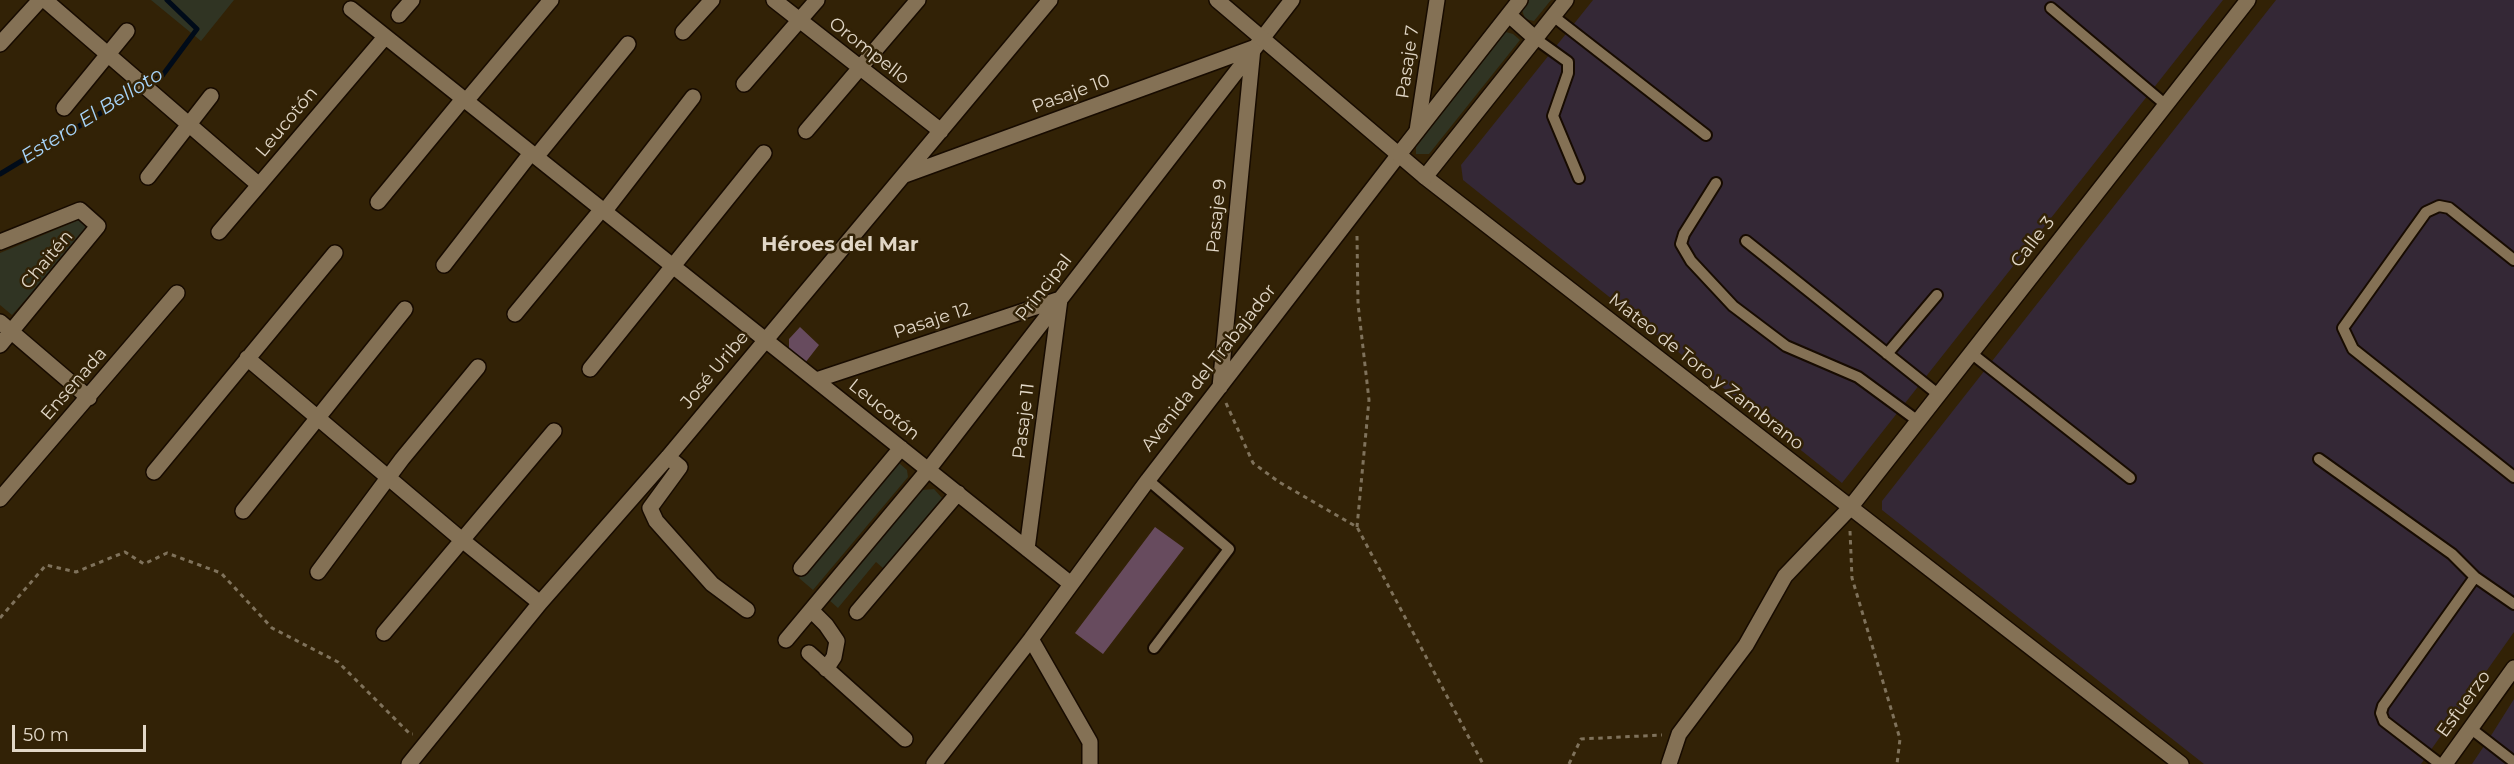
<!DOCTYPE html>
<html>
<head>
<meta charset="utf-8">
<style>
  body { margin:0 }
  #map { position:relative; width:2514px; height:764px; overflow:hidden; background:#322206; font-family:Montserrat,sans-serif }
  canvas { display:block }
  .scale { position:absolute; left:12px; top:725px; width:134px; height:27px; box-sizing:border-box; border:3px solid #e1d7c7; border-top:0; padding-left:8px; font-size:18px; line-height:21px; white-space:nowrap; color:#e1d7c7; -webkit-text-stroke:4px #322206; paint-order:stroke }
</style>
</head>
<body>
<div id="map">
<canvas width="2514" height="764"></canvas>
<div class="scale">50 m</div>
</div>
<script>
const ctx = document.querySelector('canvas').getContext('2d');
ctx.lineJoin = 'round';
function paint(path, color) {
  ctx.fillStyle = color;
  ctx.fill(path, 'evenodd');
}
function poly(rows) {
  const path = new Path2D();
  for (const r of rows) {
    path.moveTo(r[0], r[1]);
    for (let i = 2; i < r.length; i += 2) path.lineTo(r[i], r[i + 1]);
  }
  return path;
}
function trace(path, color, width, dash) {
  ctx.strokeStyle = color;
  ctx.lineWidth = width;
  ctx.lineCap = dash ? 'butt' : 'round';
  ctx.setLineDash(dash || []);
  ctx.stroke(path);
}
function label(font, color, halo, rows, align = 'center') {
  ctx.font = font + ' Montserrat,sans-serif';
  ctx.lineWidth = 5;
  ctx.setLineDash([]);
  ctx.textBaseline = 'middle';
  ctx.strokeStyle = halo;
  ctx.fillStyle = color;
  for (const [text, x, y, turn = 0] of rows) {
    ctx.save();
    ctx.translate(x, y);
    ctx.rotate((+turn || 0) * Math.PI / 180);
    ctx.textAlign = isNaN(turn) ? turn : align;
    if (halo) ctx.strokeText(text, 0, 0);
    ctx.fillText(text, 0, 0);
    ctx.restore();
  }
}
paint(poly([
  [1593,0,2223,0,1842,483,1463,180,1461,165],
  [2276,0,2514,0,2514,632,2421,764,2204,764,1882,510,1882,501],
  [2514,699,2514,764,2472,764,2492,734]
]), '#342836');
paint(poly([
  [151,0,234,0,201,41],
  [1529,0,1551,0,1534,21,1525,19,1522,10],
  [1506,32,1513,34,1520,40,1429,154,1416,154,1416,147],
  [79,220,88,224,87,232,12,315,0,305,0,253],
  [899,463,907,470,908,477,813,590,799,578,892,466],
  [934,489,942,498,883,568,876,562,838,608,829,600,911,501,922,490]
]), '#303423');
trace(poly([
  [0,174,162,76,197,29,167,0]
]), '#000b19', 5);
paint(poly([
  [800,327,819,345,805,363,789,350,789,339],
  [1155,527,1184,548,1103,654,1075,633]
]), '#674b5e');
const service = poly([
  [2051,8,2166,105],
  [1553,16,1706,135],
  [1536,39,1568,62,1568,73,1553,116,1579,178],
  [1716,183,1684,234,1681,244,1691,261,1733,306,1786,346,1858,377,1918,421],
  [1746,241,1939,395],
  [2514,260,2449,208,2439,206,2426,212,2343,328,2353,349,2514,477],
  [1971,353,2130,478],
  [1887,354,1937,295],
  [2319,459,2452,554,2475,577,2514,604],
  [1148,480,1229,549,1154,648],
  [2470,728,2514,762],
  [2440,764,2384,721,2381,713,2383,706,2475,577]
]);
const minor = poly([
  [45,0,259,185],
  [774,0,941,131],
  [351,9,1071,584],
  [399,15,412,0],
  [683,32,712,0],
  [0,44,40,0],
  [744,84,817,0],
  [466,101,551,0],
  [64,108,127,31],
  [806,131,918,0],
  [1417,131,1437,0],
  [536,157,628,44],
  [905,175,1253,48,1220,387],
  [148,177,211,96],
  [1425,177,2181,764],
  [378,202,463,99],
  [604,212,693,97],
  [219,232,385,37],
  [0,242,80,210,98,226,0,345],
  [444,265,531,153],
  [515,314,602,209],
  [0,322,89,398],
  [247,358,462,540,540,603],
  [590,369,764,153],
  [816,380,1060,299,1027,549],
  [668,457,680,467,650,508,656,521,712,584,747,610],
  [154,472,335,253],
  [0,499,177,293],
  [243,511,405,309],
  [801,568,901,448],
  [318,572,402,459,478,367],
  [811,610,826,625,837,641,834,657,826,669],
  [857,612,958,493],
  [384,633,554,431],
  [1031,639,1090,742,1090,764],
  [786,640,928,470,1292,0],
  [809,653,905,739],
  [409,764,540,603,668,457,1050,0],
  [934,764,1031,639,1148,480,1400,153],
  [1669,764,1679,734,1746,645,1785,576,1849,509,2248,0],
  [2445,764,2514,668]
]);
const tertiary = poly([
  [1217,0,1425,177,1566,0],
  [1509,15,1536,39],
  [1400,153,1520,0]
]);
trace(service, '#170b00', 14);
trace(minor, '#170b00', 18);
trace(tertiary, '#170b00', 18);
trace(poly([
  [1357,236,1358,304,1369,400,1357,527],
  [1226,403,1253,463,1279,482,1357,527,1483,764],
  [1850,531,1852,578,1900,739,1897,764],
  [0,618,46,565,76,572,125,552,144,564,167,553,221,573,272,628,338,662,410,734,413,734],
  [1569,764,1581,739,1662,735]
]), '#7f725b', 3, [4.5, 4.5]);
trace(service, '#847155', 10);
trace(minor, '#847155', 15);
trace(tertiary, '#847155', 15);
label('18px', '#e1d7c7', '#322206', [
  ["Orompello",869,51,38],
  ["Pasaje 7",1408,62,-82],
  ["Pasaje 10",1071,94,-20],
  ["Leucotón",287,122,-50],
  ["Pasaje 9",1217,216,-84],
  ["Calle 3",2033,242,-52],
  ["Chaitén",47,260,-50],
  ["Principal",1044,288,-52],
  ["Pasaje 12",932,321,-18],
  ["Avenida del Trabajador",1209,368,-52],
  ["José Uribe",715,370,-50],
  ["Mateo de Toro y Zambrano",1706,372,38],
  ["Ensenada",74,384,-49],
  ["Leucotón",884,410,39],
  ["Pasaje 11",1024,421,-83],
  ["Esfuerzo",2464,704,-54]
]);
label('italic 20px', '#a6d3f8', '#322206', [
  ["Estero El Belloto",92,116,-32]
]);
label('bold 20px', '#e1d7c7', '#322206', [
  ["Héroes del Mar",840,245]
]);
</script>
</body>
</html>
